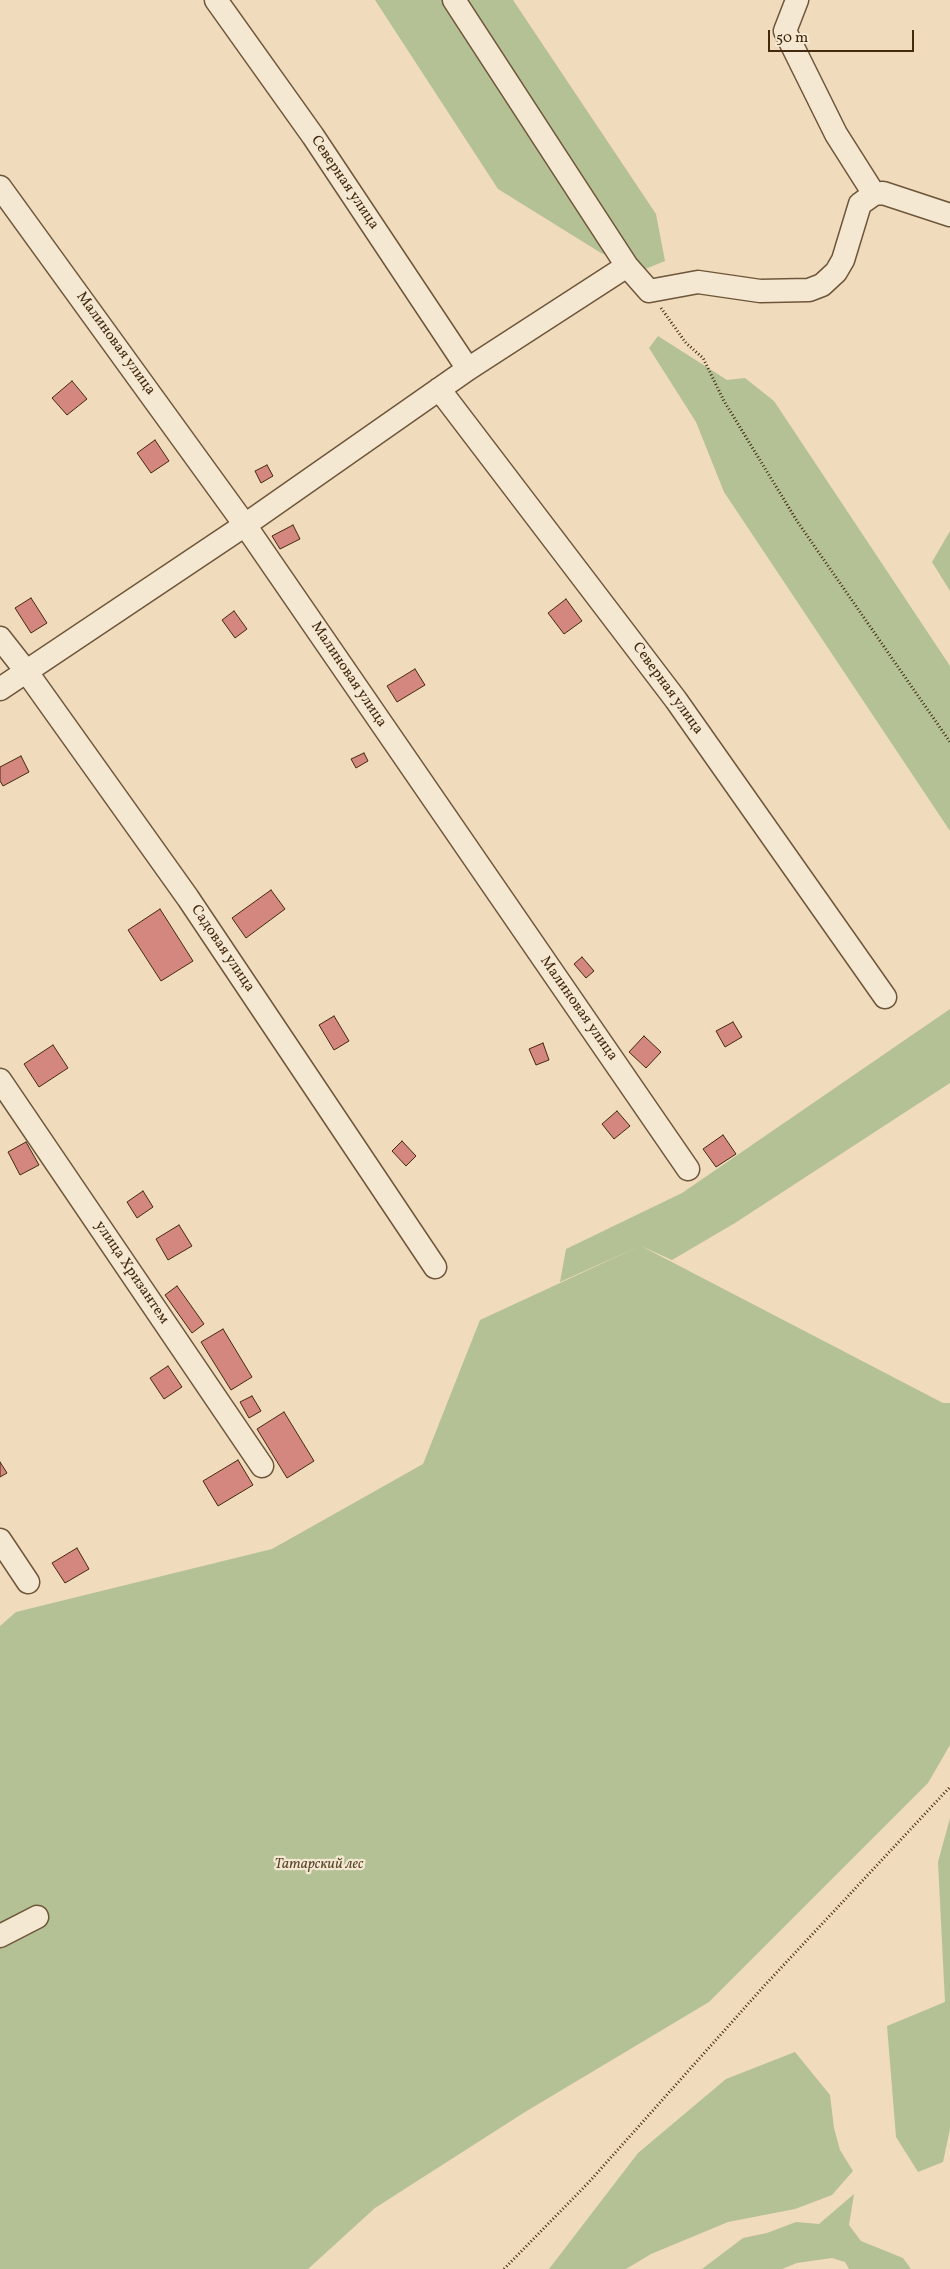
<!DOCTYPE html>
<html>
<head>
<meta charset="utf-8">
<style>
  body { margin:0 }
  #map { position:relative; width:950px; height:2269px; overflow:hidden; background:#f0dbbc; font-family:Vollkorn,serif }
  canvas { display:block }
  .scale { position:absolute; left:768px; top:30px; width:146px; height:22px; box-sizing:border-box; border:2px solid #432a0f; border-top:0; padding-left:6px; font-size:15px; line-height:18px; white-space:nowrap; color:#432a0f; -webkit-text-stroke:4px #f5e8d3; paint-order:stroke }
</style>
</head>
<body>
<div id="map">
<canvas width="950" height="2269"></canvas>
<div class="scale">50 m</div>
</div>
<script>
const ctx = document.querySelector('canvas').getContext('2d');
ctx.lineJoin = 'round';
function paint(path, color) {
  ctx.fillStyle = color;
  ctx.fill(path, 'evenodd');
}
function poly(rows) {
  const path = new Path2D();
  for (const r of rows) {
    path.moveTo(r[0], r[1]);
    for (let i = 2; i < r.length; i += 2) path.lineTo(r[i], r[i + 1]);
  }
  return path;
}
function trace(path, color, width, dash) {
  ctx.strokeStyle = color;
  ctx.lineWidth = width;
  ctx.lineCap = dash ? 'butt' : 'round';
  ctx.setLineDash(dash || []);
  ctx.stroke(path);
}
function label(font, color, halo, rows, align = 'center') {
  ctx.font = font + ' Vollkorn,serif';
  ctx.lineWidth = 4.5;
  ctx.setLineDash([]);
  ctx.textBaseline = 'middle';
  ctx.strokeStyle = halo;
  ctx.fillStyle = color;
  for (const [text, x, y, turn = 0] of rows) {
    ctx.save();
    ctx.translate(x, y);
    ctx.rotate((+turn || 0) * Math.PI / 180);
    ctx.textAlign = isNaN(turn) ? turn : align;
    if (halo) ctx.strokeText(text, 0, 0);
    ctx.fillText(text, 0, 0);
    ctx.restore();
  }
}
paint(poly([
  [375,0,513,0,656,214,665,261,643,270,601,253,498,189],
  [658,336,727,380,745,378,774,401,950,666,950,831,724,492,696,422,649,348],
  [950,531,950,591,932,562],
  [950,1009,950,1083,735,1223,672,1260,641,1246,943,1403,950,1403,950,1745,928,1783,709,2002,525,2112,375,2208,308,2269,0,2269,0,1626,16,1612,272,1549,423,1464,480,1320,640,1246,560,1282,566,1249,682,1193],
  [950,1818,950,2129,943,2162,918,2172,896,2137,887,2026,945,2002,938,1862],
  [795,2052,830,2095,834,2128,840,2150,853,2171,832,2195,795,2209,728,2222,651,2254,626,2269,549,2269,638,2153,726,2079],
  [854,2194,849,2225,861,2241,903,2258,911,2269,849,2269,845,2262,832,2258,797,2263,782,2269,702,2269,743,2238,767,2233,796,2222,819,2224]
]), '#b4c195');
const building = poly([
  [72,381,87,399,67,415,52,398,72,381],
  [155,440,169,461,151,473,137,453,155,440],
  [267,465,273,476,261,483,255,471,267,465],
  [293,525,300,539,280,549,272,536,293,525],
  [31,598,47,623,31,633,15,608,31,598],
  [566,599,582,621,564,634,548,613,566,599],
  [234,611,247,629,235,638,222,620,234,611],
  [415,669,425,685,397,702,387,686,415,669],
  [364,753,368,761,356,768,351,759,364,753],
  [21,756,29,772,3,786,0,781,0,767,21,756],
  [271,890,285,909,246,938,232,918,271,890],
  [160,909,193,961,161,981,128,930,160,909],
  [582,957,594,971,586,978,574,964,582,957],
  [334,1016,349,1041,334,1050,319,1025,334,1016],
  [733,1022,742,1037,725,1047,716,1031,733,1022],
  [644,1036,661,1052,646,1068,629,1052,644,1036],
  [543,1043,549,1060,536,1065,529,1049,543,1043],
  [53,1045,68,1068,39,1087,24,1064,53,1045],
  [617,1111,630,1126,614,1139,602,1124,617,1111],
  [723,1135,736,1154,716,1167,703,1149,723,1135],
  [402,1141,416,1156,406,1166,392,1151,402,1141],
  [26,1142,39,1165,20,1175,8,1152,26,1142],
  [143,1191,153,1207,137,1218,127,1202,143,1191],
  [179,1225,192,1246,168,1260,156,1239,179,1225],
  [177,1286,204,1324,192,1333,165,1295,177,1286],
  [223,1329,252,1377,231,1390,201,1342,223,1329],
  [168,1366,182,1387,164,1399,150,1378,168,1366],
  [252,1396,261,1411,249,1418,240,1402,252,1396],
  [284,1412,314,1461,287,1478,257,1429,284,1412],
  [238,1460,253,1485,218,1506,203,1481,238,1460],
  [0,1462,7,1473,0,1477,0,1462],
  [77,1548,89,1569,65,1583,52,1563,77,1548]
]);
paint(building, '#d4877f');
trace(building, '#432a0f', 1);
const minor = poly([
  [216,0,313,136,468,369],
  [454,0,627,266,649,291,698,282,760,291,809,290,822,285,836,272,843,260,860,204,874,194,883,193,950,215],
  [797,0,785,31,836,134,874,194],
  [0,187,245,525,688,1169],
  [439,389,676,700,885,997],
  [0,638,26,671,188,898,435,1267],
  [0,689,245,525,468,369,627,266],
  [0,1080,262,1466],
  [0,1540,28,1582],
  [0,1936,37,1917]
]);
trace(minor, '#6e563a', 25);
trace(poly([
  [661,308,686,343,703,358,724,401,797,521,950,742],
  [504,2269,589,2182,765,1985,950,1787]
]), '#432a0f', 3, [1, 2.5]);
trace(minor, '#f5e8d3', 22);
label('15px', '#432a0f', '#f5e8d3', [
  ["Северная улица",344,183,56],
  ["Малиновая улица",115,344,54],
  ["Малиновая улица",348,675,56],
  ["Северная улица",667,689,54],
  ["Садовая улица",222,949,56],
  ["Малиновая улица",578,1009,55],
  ["улица Хризантем",131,1273,56]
]);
label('italic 15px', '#5a482a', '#f5e8d3', [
  ["Татарский лес",319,1865]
]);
</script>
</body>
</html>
